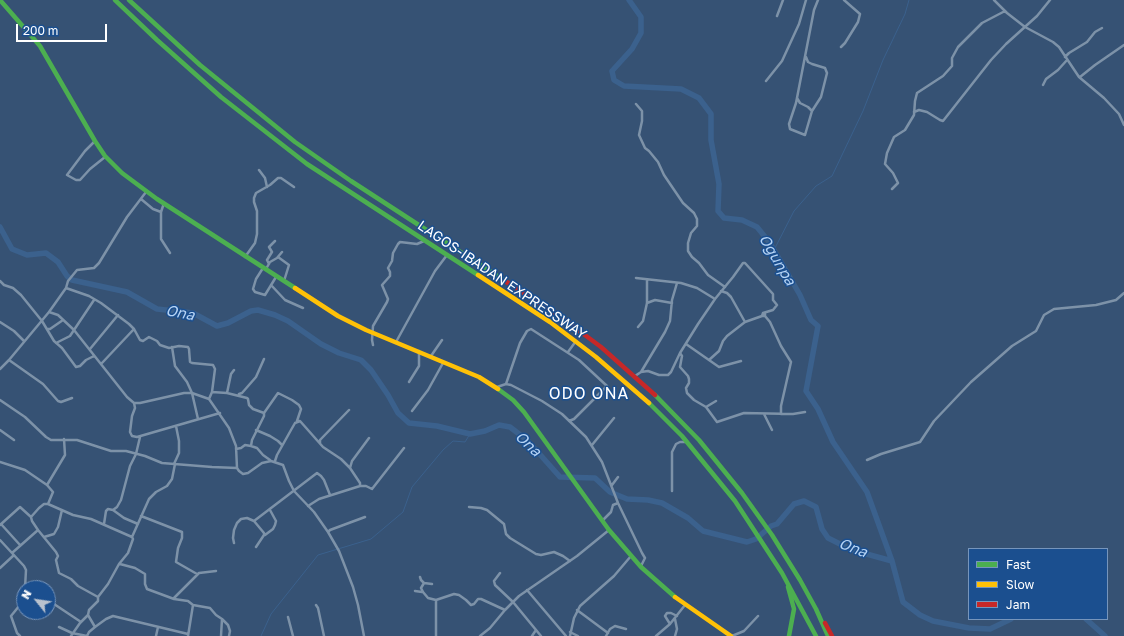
<!DOCTYPE html>
<html>
<head>
<meta charset="utf-8">
<style>
  body { margin:0 }
  #map { position:relative; width:1124px; height:636px; overflow:hidden; background:#365274; font-family:"Golos Text",sans-serif }
  canvas { display:block }
  .legend { position:absolute; left:968px; top:548px; width:140px; height:72px; box-sizing:border-box; background:#1b4f8f; border:1px solid #7695bc; margin:0; padding:5px 7px; list-style:none; font-size:12px; color:#fff }
  .legend li { display:flex; align-items:center; gap:8px; height:20px }
  .legend b { width:20px; border:1px solid #7695bc }
  .north { position:absolute; left:16px; top:580px; width:40px; height:40px; box-sizing:border-box; background:#1b4f8f; border:1px solid #7695bc; border-radius:50%; rotate:300deg; font-size:11px; font-weight:700; line-height:16px; text-align:center; color:#fff }
  .north::after { content:''; display:block; margin:auto; width:14px; height:18px; background:#b9c2ce; clip-path:polygon(50% 0,100% 100%,50% 72%,0 100%) }
  .scale { position:absolute; left:16px; top:24px; width:91px; height:18px; box-sizing:border-box; border:2px solid #fff; border-top:0; padding-left:5px; font-size:12px; line-height:14px; white-space:nowrap; color:#fff; -webkit-text-stroke:3px #1b4f8f; paint-order:stroke }
</style>
</head>
<body>
<div id="map">
<canvas width="1124" height="636"></canvas>
<ul class="legend">
<li><b style="height:5px;background:#4caf50"></b>Fast</li>
<li><b style="height:5px;background:#ffc107"></b>Slow</li>
<li><b style="height:5px;background:#c62828"></b>Jam</li>
</ul>
<div class="north">N</div>
<div class="scale">200 m</div>
</div>
<script>
const ctx = document.querySelector('canvas').getContext('2d');
ctx.lineJoin = 'round';
function poly(rows) {
  const path = new Path2D();
  for (const r of rows) {
    path.moveTo(r[0], r[1]);
    for (let i = 2; i < r.length; i += 2) path.lineTo(r[i], r[i + 1]);
  }
  return path;
}
function trace(path, color, width, dash) {
  ctx.strokeStyle = color;
  ctx.lineWidth = width;
  ctx.lineCap = dash ? 'butt' : 'round';
  ctx.setLineDash(dash || []);
  ctx.stroke(path);
}
function label(font, color, halo, rows, align = 'center') {
  ctx.font = font + ' "Golos Text",sans-serif';
  ctx.lineWidth = 3;
  ctx.setLineDash([]);
  ctx.textBaseline = 'middle';
  ctx.strokeStyle = halo;
  ctx.fillStyle = color;
  for (const [text, x, y, turn = 0] of rows) {
    ctx.save();
    ctx.translate(x, y);
    ctx.rotate((+turn || 0) * Math.PI / 180);
    ctx.textAlign = isNaN(turn) ? turn : align;
    if (halo) ctx.strokeText(text, 0, 0);
    ctx.fillText(text, 0, 0);
    ctx.restore();
  }
}
trace(poly([
  [774,250,794,211,816,186,832,176,863,111,883,60,905,14,909,0],
  [261,636,271,614,318,555,371,539,403,512,412,487,443,450,453,441,465,442,470,434]
]), '#3b618d', 1);
trace(poly([
  [629,0,641,17,641,33,632,49,612,71,614,80,624,86,681,89,699,98,711,114,711,140,719,184,718,211,724,218,742,220,757,227,770,243,800,295,811,320,818,326,806,391,818,409,833,442,867,492,892,561,903,602,920,615,933,621,969,628,990,629,1011,619],
  [0,227,12,249,27,255,46,253,58,262,67,276,72,280,127,292,157,309,193,313,217,326,228,323,251,311,258,310,275,315,288,321,321,344,339,353,361,360,371,370,388,395,398,413,409,423,437,426,470,434,485,431,499,425,510,427,528,441,560,477,595,478,610,492,627,499,648,500,662,503,688,518,703,531,747,542,756,539,771,526,777,524,794,504,804,501,816,507,822,529,828,538,852,550,892,561],
  [1086,619,1105,636]
]), '#3b618d', 5.5);
trace(poly([
  [994,0,1007,13,1025,27,1053,42,1059,47,1079,77,1104,98,1119,114,1124,125],
  [777,16,783,0],
  [841,47,845,43,858,22,860,14,844,0],
  [806,57,808,62,812,64,825,68,827,73,821,97,812,111,805,135,790,129,789,124,796,103,814,10,818,0],
  [1065,57,1069,53,1087,42,1095,32,1102,28],
  [1080,77,1095,65,1124,45],
  [766,81,782,61,799,24,806,0],
  [1043,85,1046,79,1058,70,1067,60],
  [797,98,800,103,808,107,812,111],
  [636,104,642,111,642,121,639,135,645,148,649,151,658,162,664,175,683,203,694,213,697,219,697,226,691,233,688,243,688,251,692,257,699,263,708,275,725,287],
  [914,112,919,110,927,112,940,120,943,121,991,60,1006,44,1037,16,1050,0],
  [95,141,85,151,67,175,76,180,80,180,90,169,105,157],
  [259,170,265,178,267,187],
  [892,189,898,183,893,173,885,164,887,153,894,137,905,130,914,115,915,101,917,93,943,76,952,66,952,58,958,47,982,23,1005,11],
  [146,192,127,217,99,263,94,268,77,270,68,281,66,288,89,296,101,303,129,324,134,329,140,340,143,341,149,337,157,341,160,345,169,348,179,346,188,347,189,349,190,362,192,363,213,365,215,369,212,392,209,399],
  [141,199,153,209,161,212],
  [164,203,161,212,161,239,170,253],
  [245,257,255,243,257,234,257,211,254,202,254,198,256,193,270,185,278,178,281,178,294,187],
  [278,257,289,265,284,281],
  [269,264,267,260,272,252,269,247,275,241],
  [263,268,256,279,253,289,255,292,265,295,276,277],
  [266,269,270,262,277,258,282,252],
  [636,278,681,283,697,288,715,299],
  [0,281,4,285,13,288,21,295,42,321,54,341,62,348,76,367,80,366,86,360,94,356],
  [271,285,285,300,303,308],
  [721,291,727,293,731,297,745,322],
  [647,303,655,300,672,303],
  [49,312,66,288],
  [765,316,770,322,781,346,791,362,781,406,781,414],
  [0,322,14,331,24,341],
  [638,327,643,321,647,303,647,280],
  [47,329,50,329,63,320],
  [396,342,435,271,447,255],
  [56,343,70,336,94,300],
  [686,344,719,367,741,361],
  [373,345,372,340,373,326,387,302,388,299,382,285,390,276,390,272,388,268,392,261,393,253,398,244,400,242,417,244,424,241],
  [172,347,175,366,187,382,192,393,198,419],
  [90,349,118,315],
  [568,352,576,341],
  [680,353,682,356,680,367,688,376,689,379,689,383,686,388,687,393,694,400,706,407,717,422,744,413,793,414,805,412],
  [431,356,442,340],
  [9,360,43,384,58,401,61,402,72,398],
  [709,360,719,351,723,341,727,336,745,322,762,316],
  [102,363,134,329],
  [0,369,9,360,49,312,58,315,74,330,127,397,134,403,140,403,184,393,192,393,209,399,229,428,236,446,237,468,239,471,243,474,248,473,262,463,271,461,283,465,289,481,294,491,314,512,328,532,339,551,353,587,358,605,364,636],
  [641,372,648,371,659,375,668,375,671,372,680,353,698,324,715,299,733,277,743,263,745,263,773,294,773,300,777,305,773,310,763,313,762,316,765,316,765,313],
  [635,376,641,372,665,332,670,321,672,300,677,283],
  [409,382,419,366,419,351],
  [506,384,520,343,527,331,531,329,579,360,607,386,574,419,569,421],
  [497,387,506,384,511,385,542,401,562,414,586,437,602,462,618,503,642,553,645,558,641,566],
  [212,392,227,393,247,398,248,399,249,405,253,409,264,413],
  [227,393,231,374,234,370],
  [239,394,242,393,256,377,264,359],
  [0,400,25,417,46,437,51,440,77,440,111,451,126,451,145,456,162,463,212,467,237,468],
  [134,403,135,408,132,416,130,432,132,436,137,437,220,413],
  [706,407,716,401],
  [412,411,428,390,443,363],
  [764,414,772,430],
  [0,430,14,440],
  [256,430,270,436,278,441,282,445],
  [320,443,320,440,349,410],
  [592,445,614,418],
  [251,446,252,440,264,416,264,413,278,393,292,400,299,405,301,409,297,421],
  [236,449,241,448,245,445,251,446,257,448,263,455,270,460],
  [867,460,881,454,920,442,934,421,971,382,1012,346,1036,331,1044,315,1054,309,1096,305,1116,300,1124,293],
  [275,461,277,455,291,430,295,423,300,421,323,447,341,459,350,468,360,483,360,486],
  [0,462,25,470,47,485],
  [174,464,179,453,179,441,176,426],
  [350,468,352,461,369,438],
  [612,485,618,477],
  [672,491,672,452,676,444,680,442,687,442],
  [48,504,53,492,47,485,65,455,64,439],
  [308,506,319,499,360,486,366,486,372,489,404,448],
  [469,507,481,508,487,510,504,524,506,534,510,538,536,554,541,555,554,552,563,556,570,561],
  [113,510,117,507,121,500,130,466,136,454,140,437],
  [141,516,182,532,182,538,178,548,176,562,197,574],
  [31,517,32,521,38,530,56,552,58,556,56,560,59,573,71,579,78,586,98,597],
  [603,520,611,512,613,505,618,503],
  [254,521,317,473,321,476,324,480,330,495],
  [1,524,20,545],
  [104,524,106,511,108,509,113,510,124,518,138,524],
  [0,525,20,507,31,517,39,508,44,504,48,504,73,515,91,519,132,537],
  [328,532,330,530,365,517],
  [265,535,273,529,275,525,276,521,270,510],
  [44,537,54,534,58,527,62,510],
  [0,540,24,566,26,570,25,588],
  [234,543,233,538,234,530,237,523,241,519,247,518,254,521,264,533,264,535,256,547],
  [12,553,38,530],
  [120,564,135,568,145,574,145,584,147,589,174,599,188,601,193,605,210,608,216,615,222,619,221,636],
  [0,568,14,555],
  [500,573,494,581,495,585,513,602,541,636],
  [420,577,421,580,424,583,432,584],
  [424,583,421,588,423,592,428,598,436,600,454,594,459,595,466,600,471,605,474,604,478,599,481,599,505,610],
  [527,590,566,636],
  [415,591,422,592],
  [174,598,199,573,216,571],
  [48,600,81,622],
  [316,605,318,608,324,636],
  [577,610,608,633],
  [288,617,293,636],
  [222,619,228,625,230,631,229,636],
  [675,619,677,629,675,636],
  [670,624,665,616,667,613,671,613,677,616],
  [59,627,72,633,87,636],
  [95,627,88,615,89,610,98,601,98,597,108,584,119,564,128,553,133,539,132,537,149,499,156,492,167,486,172,479,175,464],
  [570,632,578,636],
  [20,636,17,633,11,616,24,600],
  [71,636,80,623,88,615],
  [87,636,89,632,95,627,106,619,113,616,188,634],
  [156,636,158,627],
  [188,636,193,605],
  [436,636,436,600],
  [480,636,490,628,505,610,519,596,577,556,609,530],
  [532,636,536,630],
  [570,636,574,618,580,606,614,576,631,556],
  [606,636,610,629,615,626,626,629],
  [656,636,670,624,685,605],
  [732,636,744,631,758,616]
]), '#7d92a8', 2.5);
trace(poly([
  [0,0,40,46,95,141,105,156,122,173,157,199,295,288],
  [115,0,157,40,221,97,307,164,478,275],
  [129,0,200,65,295,142,351,181,505,281],
  [498,389,513,400,524,412,609,530,641,567,675,597],
  [655,395,699,440,742,493,772,535,800,580,816,609,828,636],
  [649,403,682,436,735,501,782,573,816,636],
  [788,587,794,609,789,636]
]), '#4caf50', 4.5);
trace(poly([
  [478,275,550,322,596,357,649,403],
  [295,288,338,316,366,330,479,377,498,389],
  [675,597,731,636]
]), '#ffc107', 4.5);
trace(poly([
  [505,281,558,315,601,347,655,395],
  [825,623,832,636]
]), '#c62828', 4.5);
label('14px', '#fff', '#1b4f8f', [
  ["LAGOS-IBADAN EXPRESSWAY",502,280,34]
]);
label('italic 15px', '#b5d3f5', '#1b4f8f', [
  ["Ogunpa",777,260,59],
  ["Ona",180,313,11],
  ["Ona",528,444,43],
  ["Ona",853,548,21]
]);
ctx.letterSpacing = '1px';
label('16px', '#fff', '#1b4f8f', [
  ["ODO ONA",589,394]
]);
ctx.letterSpacing = '0px';
</script>
</body>
</html>
